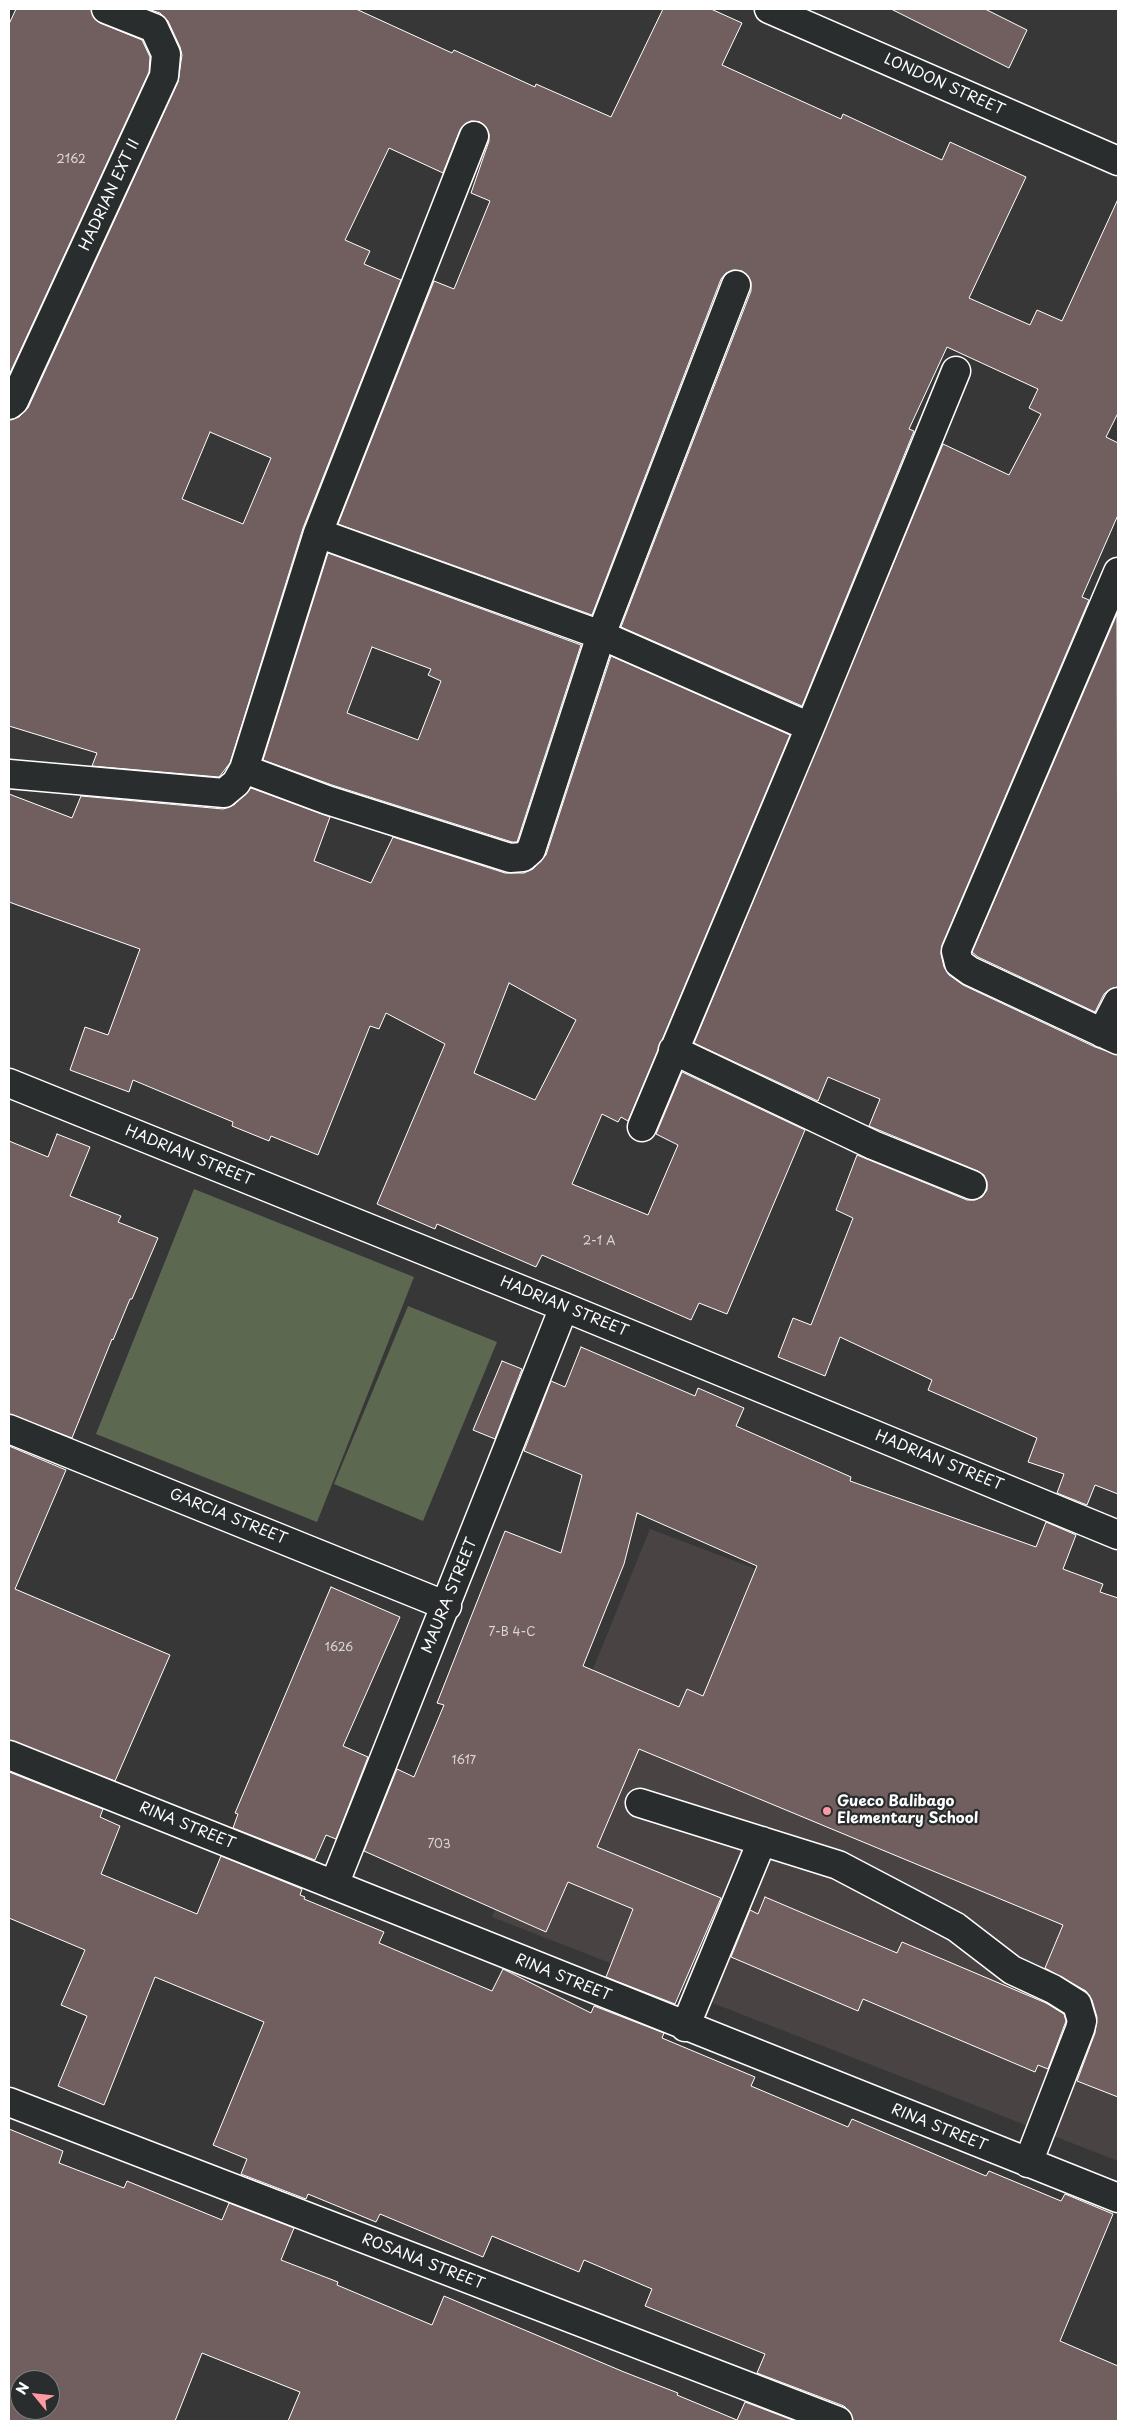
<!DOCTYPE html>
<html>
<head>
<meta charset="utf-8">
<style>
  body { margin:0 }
  #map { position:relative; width:1127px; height:2430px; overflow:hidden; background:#383738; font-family:"Playpen Sans",sans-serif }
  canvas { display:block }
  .frame { position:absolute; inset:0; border:10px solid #fff; pointer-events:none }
  .north { position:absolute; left:10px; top:2370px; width:50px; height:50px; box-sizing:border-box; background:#2a2d2e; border:1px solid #7f8182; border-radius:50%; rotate:298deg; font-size:14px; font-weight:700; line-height:20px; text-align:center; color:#fff }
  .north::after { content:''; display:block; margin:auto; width:18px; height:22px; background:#ff9aa2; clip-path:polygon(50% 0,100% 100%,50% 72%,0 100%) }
</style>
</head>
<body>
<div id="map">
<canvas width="1127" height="2430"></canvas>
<div class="frame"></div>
<div class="north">N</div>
</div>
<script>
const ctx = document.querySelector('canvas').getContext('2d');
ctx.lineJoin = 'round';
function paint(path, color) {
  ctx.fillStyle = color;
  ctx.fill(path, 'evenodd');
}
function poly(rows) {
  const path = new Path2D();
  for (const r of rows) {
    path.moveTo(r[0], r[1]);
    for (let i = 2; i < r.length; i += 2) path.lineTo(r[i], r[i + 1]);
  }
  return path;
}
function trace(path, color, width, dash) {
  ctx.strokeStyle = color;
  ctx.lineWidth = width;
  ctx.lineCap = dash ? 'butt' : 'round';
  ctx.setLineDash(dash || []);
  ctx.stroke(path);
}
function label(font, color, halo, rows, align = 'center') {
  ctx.font = font + ' "Playpen Sans",sans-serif';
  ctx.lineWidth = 4.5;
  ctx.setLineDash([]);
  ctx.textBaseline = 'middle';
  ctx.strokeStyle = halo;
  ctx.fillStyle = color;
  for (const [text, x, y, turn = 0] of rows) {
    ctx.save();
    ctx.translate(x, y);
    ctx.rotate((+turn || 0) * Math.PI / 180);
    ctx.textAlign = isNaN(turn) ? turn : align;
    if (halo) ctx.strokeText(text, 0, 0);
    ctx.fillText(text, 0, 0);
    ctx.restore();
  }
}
paint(poly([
  [650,1529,1118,1706,1118,2161,492,1917]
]), '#494343');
paint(poly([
  [194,1189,414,1277,317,1522,96,1434],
  [408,1306,497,1342,423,1521,334,1484]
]), '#5d6850');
const building = poly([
  [16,9,91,9,94,18,100,23,142,40,150,57,149,72,9,375,9,24,16,9],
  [148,9,356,9,452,53,454,50,535,87,536,84,611,117,663,9,711,9,742,23,722,65,841,119,843,114,942,160,950,142,1026,177,969,298,1030,325,1037,310,1062,321,1118,199,1118,413,1106,437,1118,443,1118,515,1082,597,1089,600,942,945,941,954,944,967,949,975,963,985,1095,1047,1118,1055,1118,1494,1095,1485,1087,1505,1057,1493,1064,1474,1028,1462,1037,1438,928,1390,932,1380,840,1337,825,1376,778,1357,793,1318,811,1325,853,1218,836,1210,857,1155,967,1200,975,1200,982,1197,987,1190,987,1182,984,1175,978,1171,869,1126,880,1099,828,1077,818,1101,694,1043,943,444,1009,475,1041,414,1029,408,1038,389,947,347,909,429,914,431,802,706,621,627,751,291,751,282,748,276,742,271,733,270,726,273,721,279,592,615,338,524,434,281,454,289,490,201,471,193,489,141,489,134,486,127,480,122,471,121,465,124,460,130,443,173,389,148,345,240,370,251,364,264,401,280,303,528,230,763,219,777,92,766,97,753,9,726,9,420,19,417,28,408,178,82,182,55,180,47,168,21,160,13,148,9],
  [210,432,271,458,243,524,182,499,210,432],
  [891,9,985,9,1027,30,1009,68,891,9],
  [328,553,581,645,517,842,512,842,332,785,263,760,328,553],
  [372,647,431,669,428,675,441,681,418,740,347,713,372,647],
  [1117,614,1118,987,1110,989,1104,994,1095,1012,978,957,972,952,1117,614],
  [611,656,790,735,628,1121,621,1117,618,1122,602,1114,572,1184,648,1215,678,1145,656,1134,682,1072,805,1130,727,1314,699,1303,691,1320,542,1255,536,1267,437,1224,435,1229,377,1204,445,1044,386,1013,379,1029,370,1026,318,1155,271,1136,269,1141,232,1126,233,1122,133,1080,129,1092,70,1070,85,1027,108,1035,140,949,9,902,9,794,72,818,81,796,223,809,234,805,251,788,330,817,314,861,371,883,393,837,505,873,524,873,533,869,546,855,611,656],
  [509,983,576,1020,535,1100,474,1073,509,983],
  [57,1134,90,1147,70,1196,121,1216,118,1222,158,1238,132,1299,130,1299,113,1340,112,1339,72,1438,9,1414,9,1141,48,1157,57,1134],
  [581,1347,695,1396,698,1388,744,1408,736,1426,851,1477,850,1481,1036,1547,1046,1522,1076,1535,1063,1569,1103,1584,1100,1592,1118,1598,1118,2097,1077,2081,1095,2033,1097,2017,1092,2000,1086,1991,1045,1968,1063,1925,639,1749,597,1847,721,1898,675,2004,606,1977,633,1909,568,1882,546,1932,364,1851,397,1769,414,1777,444,1705,437,1703,505,1531,561,1553,582,1475,524,1451,551,1381,565,1387,581,1347],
  [637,1513,757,1566,703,1696,687,1689,679,1707,583,1666,624,1564,637,1513],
  [502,1361,522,1369,495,1439,473,1430,502,1361],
  [9,1446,66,1470,15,1589,170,1655,115,1781,9,1740,9,1446],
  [331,1587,400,1617,343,1746,368,1757,336,1839,326,1835,315,1860,233,1828,238,1814,235,1813,331,1587],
  [9,1772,103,1809,100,1817,120,1826,101,1874,197,1914,221,1856,302,1889,300,1895,305,1897,304,1899,384,1932,379,1943,492,1991,503,1969,591,2013,594,2006,664,2033,662,2038,755,2077,751,2086,848,2127,852,2119,986,2176,989,2171,1061,2201,1065,2194,1113,2214,1060,2341,1118,2366,1118,2421,853,2421,850,2412,844,2406,757,2373,765,2354,645,2306,652,2289,584,2260,579,2272,492,2236,483,2257,380,2214,376,2222,308,2194,306,2199,241,2174,247,2159,213,2145,264,2022,155,1977,104,2105,58,2086,87,2016,61,2005,85,1950,9,1918,9,1772],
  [765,1897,897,1953,902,1942,1046,2003,1064,2014,1066,2021,1048,2069,1038,2065,1035,2072,863,1999,858,2011,731,1957,750,1910,758,1914,765,1897],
  [9,2129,63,2151,59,2163,124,2188,127,2181,222,2220,229,2203,294,2228,281,2260,338,2282,337,2285,432,2325,444,2296,624,2372,678,2393,677,2395,737,2420,745,2402,795,2421,288,2421,300,2392,202,2353,175,2421,9,2421,9,2129],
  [20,2380,50,2380,50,2410,20,2410,20,2380]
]);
paint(building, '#715e5e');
trace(building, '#fff', 1);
const minor = poly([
  [769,9,1118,161],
  [9,405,14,401,164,76,166,54,154,28,106,9],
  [318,533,601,635,810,727],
  [1118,572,956,951,959,963,970,971,1118,1040],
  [244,769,327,800,510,858,523,857,531,850,601,635,736,285],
  [9,774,224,793,236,783,244,769,318,533,474,136],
  [1102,1033,1118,1002],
  [673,1050,873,1145,972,1185],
  [9,1083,564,1307,1118,1535],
  [642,1127,810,727,956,371],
  [9,1429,447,1606],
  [9,1755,1118,2198],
  [640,1803,838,1865,956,1927,1012,1970,1053,1989,1077,2004,1082,2021,1080,2029,1028,2163],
  [334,1885,564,1307],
  [685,2027,762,1841],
  [9,2102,838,2421]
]);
trace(minor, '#fff', 31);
trace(minor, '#2a2d2e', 28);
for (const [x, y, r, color] of [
  [827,1811,5,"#ff9aa2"]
]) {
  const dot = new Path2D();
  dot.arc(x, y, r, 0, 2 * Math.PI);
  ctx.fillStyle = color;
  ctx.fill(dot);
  trace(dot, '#2a2d2e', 2);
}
label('12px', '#dcd7d7', null, [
  ["2162",71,160],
  ["2-1 A",599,1242],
  ["7-B 4-C",512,1633],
  ["1626",339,1648],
  ["1617",464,1761],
  ["703",439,1845]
]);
label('15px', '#fff', '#2a2d2e', [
  ["LONDON STREET",944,85,24],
  ["HADRIAN EXT II",110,195,-65],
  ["HADRIAN STREET",189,1156,22],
  ["HADRIAN STREET",564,1307,22],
  ["HADRIAN STREET",939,1461,22],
  ["GARCIA STREET",228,1517,22],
  ["MAURA STREET",450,1596,-68],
  ["RINA STREET",187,1826,22],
  ["RINA STREET",563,1978,22],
  ["RINA STREET",939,2128,22],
  ["ROSANA STREET",423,2262,21]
]);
label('bold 15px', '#fff', '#2a2d2e', [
  ["Gueco Balibago",837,1802],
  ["Elementary School",837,1819]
], 'left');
</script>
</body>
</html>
